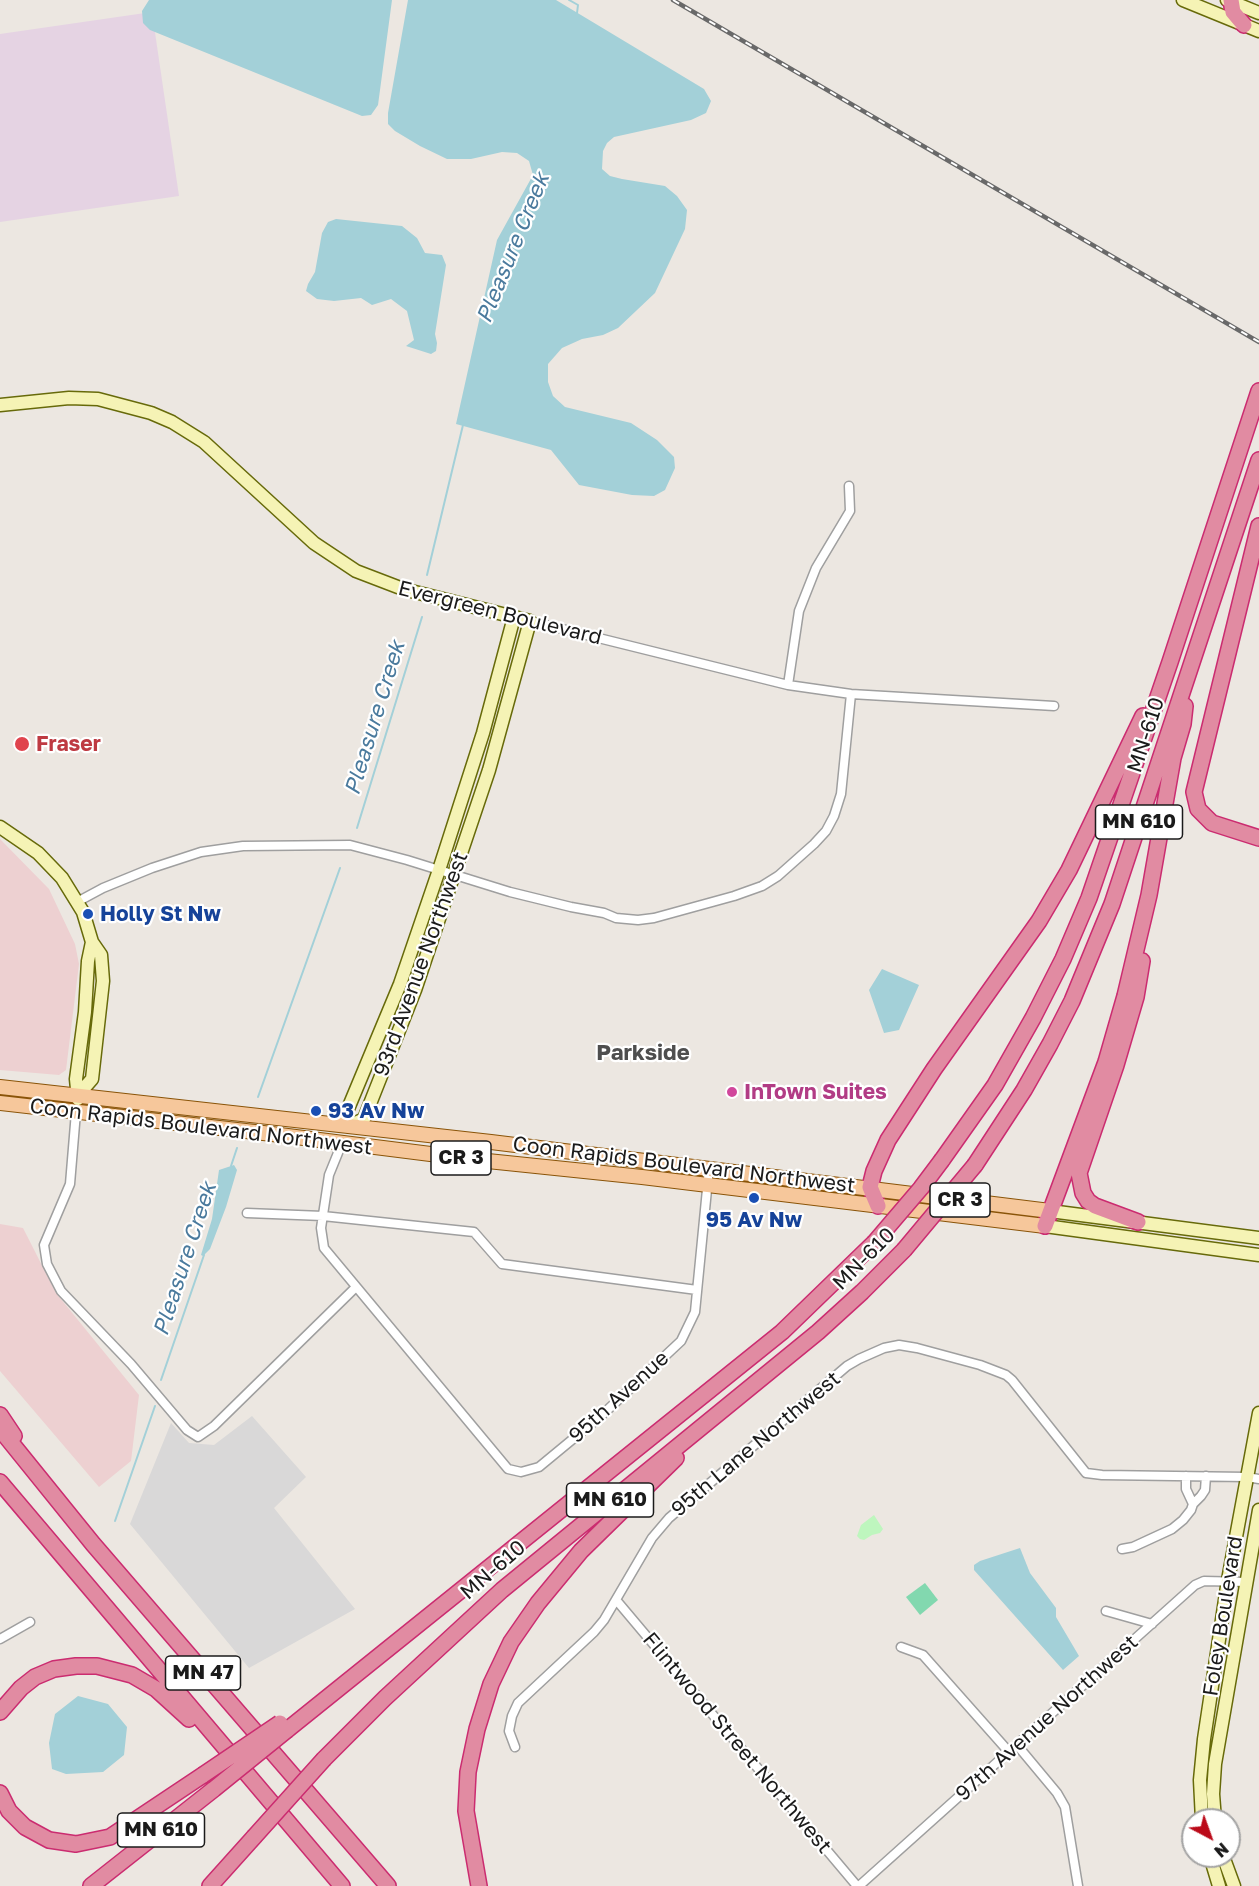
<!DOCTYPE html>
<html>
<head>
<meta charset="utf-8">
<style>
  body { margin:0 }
  #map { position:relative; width:1259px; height:1886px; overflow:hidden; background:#ece7e1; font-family:"Golos Text",sans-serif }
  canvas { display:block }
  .north { position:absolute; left:1181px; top:1808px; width:60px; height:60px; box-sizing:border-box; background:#fff; border:2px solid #a4a4a4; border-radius:50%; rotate:139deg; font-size:16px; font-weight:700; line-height:24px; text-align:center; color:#1b1b1b }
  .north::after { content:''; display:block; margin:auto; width:21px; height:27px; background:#bb0a19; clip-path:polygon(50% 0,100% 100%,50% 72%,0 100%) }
</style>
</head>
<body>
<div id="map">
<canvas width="1259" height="1886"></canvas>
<div class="north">N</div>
</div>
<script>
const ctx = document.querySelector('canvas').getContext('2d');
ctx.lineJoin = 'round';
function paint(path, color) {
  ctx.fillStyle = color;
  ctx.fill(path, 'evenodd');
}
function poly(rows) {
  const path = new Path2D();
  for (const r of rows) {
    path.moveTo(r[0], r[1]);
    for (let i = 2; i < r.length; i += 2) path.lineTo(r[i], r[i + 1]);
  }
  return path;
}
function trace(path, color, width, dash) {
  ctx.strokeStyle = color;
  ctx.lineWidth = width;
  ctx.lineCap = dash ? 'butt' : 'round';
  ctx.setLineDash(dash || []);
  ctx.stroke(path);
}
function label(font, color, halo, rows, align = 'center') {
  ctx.font = font + ' "Golos Text",sans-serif';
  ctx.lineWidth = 4.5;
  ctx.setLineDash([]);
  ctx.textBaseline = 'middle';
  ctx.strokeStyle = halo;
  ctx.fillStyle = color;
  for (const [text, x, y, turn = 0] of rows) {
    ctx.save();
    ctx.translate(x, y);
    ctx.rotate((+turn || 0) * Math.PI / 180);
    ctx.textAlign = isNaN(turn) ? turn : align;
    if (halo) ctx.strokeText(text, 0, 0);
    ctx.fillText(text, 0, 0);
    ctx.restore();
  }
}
paint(poly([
  [252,1416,306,1477,274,1508,355,1609,249,1668,130,1524,171,1423,189,1443,214,1445]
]), '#d9d8d8');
paint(poly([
  [0,839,49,889,75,944,79,964,66,1070,59,1075,0,1070],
  [0,1224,23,1228,56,1293,139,1395,131,1461,99,1487,0,1371]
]), '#edd0d1');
paint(poly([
  [152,12,179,196,0,222,0,34]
]), '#e5d3e3');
paint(poly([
  [874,1515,883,1529,880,1533,872,1535,864,1540,860,1539,857,1536,861,1525]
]), '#bef6be');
paint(poly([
  [925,1583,938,1600,920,1615,906,1597]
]), '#82d8af');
paint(poly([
  [149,0,392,0,378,105,371,115,362,116,150,30,143,23,142,11],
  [408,0,556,0,704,89,711,101,706,113,691,120,614,137,607,143,603,151,602,169,610,176,622,179,665,186,677,196,687,210,685,229,655,293,618,328,603,335,582,339,562,348,548,364,548,382,553,396,565,407,631,423,657,440,674,457,675,468,665,490,654,496,632,495,579,485,551,450,456,424,497,240,533,175,529,161,517,153,502,152,471,159,447,159,420,146,395,131,388,124,388,113],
  [336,219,402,226,417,238,425,253,442,255,446,265,435,334,437,343,436,351,431,354,406,346,414,340,407,311,391,299,372,305,361,298,334,301,317,299,306,291,308,284,315,272,322,233,328,222],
  [882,969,919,985,899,1030,884,1033,869,990],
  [234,1165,237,1170,226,1207,210,1249,203,1256,201,1255,212,1219,219,1170],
  [1020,1548,1030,1573,1056,1608,1056,1617,1079,1656,1063,1670,974,1570,974,1565,980,1561],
  [78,1696,108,1704,127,1727,124,1755,103,1772,66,1774,52,1769,49,1743,55,1714]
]), '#a3d0d8');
trace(poly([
  [569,0,578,5,577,13],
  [427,575,463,425],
  [357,828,422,617],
  [258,1097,340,868],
  [231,1166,237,1148],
  [161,1380,204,1255],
  [115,1521,155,1406]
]), '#a3d0d8', 2);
const street = poly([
  [530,621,788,685,851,694,1054,706],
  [788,685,799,611,816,568,850,511,849,486],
  [77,902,103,888,152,868,201,852,243,846,350,845,407,860,510,892,571,907,604,913,616,918,638,920,654,918,734,896,762,886,778,876,814,844,826,831,834,816,841,794,851,694],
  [76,1112,70,1184,44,1245,47,1264,61,1291,131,1364,187,1430,198,1437,214,1426,356,1287],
  [342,1143,329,1175,321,1228,324,1248,508,1469,521,1472,539,1467,602,1415,681,1341,695,1312,709,1169],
  [247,1213,323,1216,474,1232,502,1264,697,1290],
  [1186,1476,1186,1489,1193,1504],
  [1122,1549,1133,1547,1172,1529,1183,1520,1191,1510,1193,1504,1201,1496,1205,1490,1206,1476],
  [617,1601,857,1886],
  [1106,1611,1152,1624],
  [0,1639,30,1622],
  [901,1647,923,1655,1009,1752],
  [1017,1745,1057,1793,1065,1807,1078,1886],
  [515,1747,509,1731,512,1716,518,1703,594,1632,604,1620,652,1538,669,1518,847,1366,859,1359,884,1348,899,1345,917,1348,980,1365,1006,1375,1012,1380,1086,1473,1102,1475,1247,1477,1259,1479],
  [859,1886,1195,1585,1204,1581,1247,1582]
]);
const secondary = poly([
  [1183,0,1259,31],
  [1227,0,1259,13],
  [0,405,69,398,98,399,151,413,172,422,204,442,314,543,356,571,403,589,530,621,489,770,415,990,364,1119,349,1126],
  [0,827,38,853,62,878,83,912,92,942,101,955,103,981,92,1079,78,1095],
  [78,1099,76,1079,85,1012,88,961,92,942],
  [349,1126,345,1116,400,984,439,870,483,733,514,617],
  [1050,1211,1259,1238],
  [1045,1226,1259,1255],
  [1202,1820,1200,1780,1204,1739,1228,1580,1259,1413],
  [1215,1820,1213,1794,1215,1764,1259,1510],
  [1210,1856,1219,1886],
  [1223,1856,1234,1886]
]);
const primary = poly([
  [0,1087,491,1142,1050,1211],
  [0,1103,272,1134,478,1160,642,1177,1045,1226]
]);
const highway = poly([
  [1231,0,1233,12,1244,25],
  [1259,526,1194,792,1198,809,1212,823,1259,838],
  [942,1160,995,1085,1033,1018,1063,959,1089,898,1170,662,1259,391],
  [975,1165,1024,1090,1050,1044,1072,1001,1112,904,1259,460],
  [878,1206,870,1187,874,1171,888,1140,934,1069,1039,921,1069,870,1143,716],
  [1138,1222,1095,1206,1088,1201,1083,1193,1079,1173,1116,1065,1136,997,1142,961],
  [1045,1226,1106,1062,1125,996,1149,895,1173,758,1183,724,1185,706],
  [0,1415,14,1436],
  [0,1429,93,1544,388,1886],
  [0,1482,342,1886],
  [0,1712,21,1688,35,1677,54,1669,76,1666,97,1666,132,1675,156,1689,189,1719],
  [287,1730,782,1332,874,1243],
  [324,1759,385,1698,502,1590,818,1332,862,1292,904,1250],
  [0,1793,9,1811,25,1827,49,1840,76,1844,110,1837,203,1775],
  [91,1886,214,1789],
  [210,1886,254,1837],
  [479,1886,466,1811,468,1772,477,1729,491,1684,511,1642,538,1603,581,1551,676,1458]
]);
trace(street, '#9f9f9f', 11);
trace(secondary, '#676a0a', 15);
trace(primary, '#8a5408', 16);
trace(highway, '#cb2c70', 18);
trace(street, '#fff', 8);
trace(secondary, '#f5f3b5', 12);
trace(primary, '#f6c79b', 14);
trace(highway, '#e18ba2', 15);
const rail = poly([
  [673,0,1259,342]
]);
trace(rail, '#696969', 4.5);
trace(rail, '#fff', 2, [7]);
const highwayBridge = poly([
  [874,1243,921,1188,942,1160],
  [904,1250,975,1165],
  [203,1775,280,1723],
  [214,1789,287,1730],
  [254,1837,324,1759]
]);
trace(highwayBridge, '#cb2c70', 18, []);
trace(highwayBridge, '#e18ba2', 15);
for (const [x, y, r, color] of [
  [22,744,8,"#e0444e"],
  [88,914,6,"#1a4fb4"],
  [732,1092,6,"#d1479c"],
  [316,1111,6,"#1a4fb4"],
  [754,1198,6,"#1a4fb4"]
]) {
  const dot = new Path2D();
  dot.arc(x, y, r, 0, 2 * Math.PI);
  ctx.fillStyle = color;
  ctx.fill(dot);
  trace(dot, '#fff', 2);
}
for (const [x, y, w] of [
  [1139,822,87],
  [461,1158,60],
  [960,1200,60],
  [610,1500,87],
  [203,1673,75],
  [161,1830,87]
]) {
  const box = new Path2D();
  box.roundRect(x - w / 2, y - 17, w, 34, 4.5);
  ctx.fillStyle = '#fff';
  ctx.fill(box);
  trace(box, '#1b1b1b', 1.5);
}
label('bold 20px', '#1b1b1b', null, [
  ["MN 610",1139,822],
  ["CR 3",461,1158],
  ["CR 3",960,1200],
  ["MN 610",610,1500],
  ["MN 47",203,1673],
  ["MN 610",161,1830]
]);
label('21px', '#1b1b1b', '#fff', [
  ["Evergreen Boulevard",500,613,14],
  ["MN-610",1146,735,-72],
  ["93rd Avenue Northwest",421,964,-70],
  ["Coon Rapids Boulevard Northwest",201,1127,7],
  ["Coon Rapids Boulevard Northwest",684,1165,7],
  ["MN-610",864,1259,-45],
  ["95th Avenue",619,1397,-42],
  ["95th Lane Northwest",756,1444,-40],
  ["MN-610",493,1570,-41],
  ["Foley Boulevard",1223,1616,-81],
  ["97th Avenue Northwest",1047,1718,-42],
  ["Flintwood Street Northwest",737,1743,50]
]);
label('bold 21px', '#be3a42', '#fff', [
  ["Fraser",36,744]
], 'left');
label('bold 21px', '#164399', '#fff', [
  ["Holly St Nw",100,914],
  ["93 Av Nw",328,1111],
  ["95 Av Nw",754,1220,"center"]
], 'left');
label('bold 21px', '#b23c85', '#fff', [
  ["InTown Suites",744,1092]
], 'left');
label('italic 22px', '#4a7a9d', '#fff', [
  ["Pleasure Creek",513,248,-68],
  ["Pleasure Creek",375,718,-73],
  ["Pleasure Creek",185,1259,-72]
]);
label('bold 22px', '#4e4e4e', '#fff', [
  ["Parkside",643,1053]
]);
</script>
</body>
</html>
